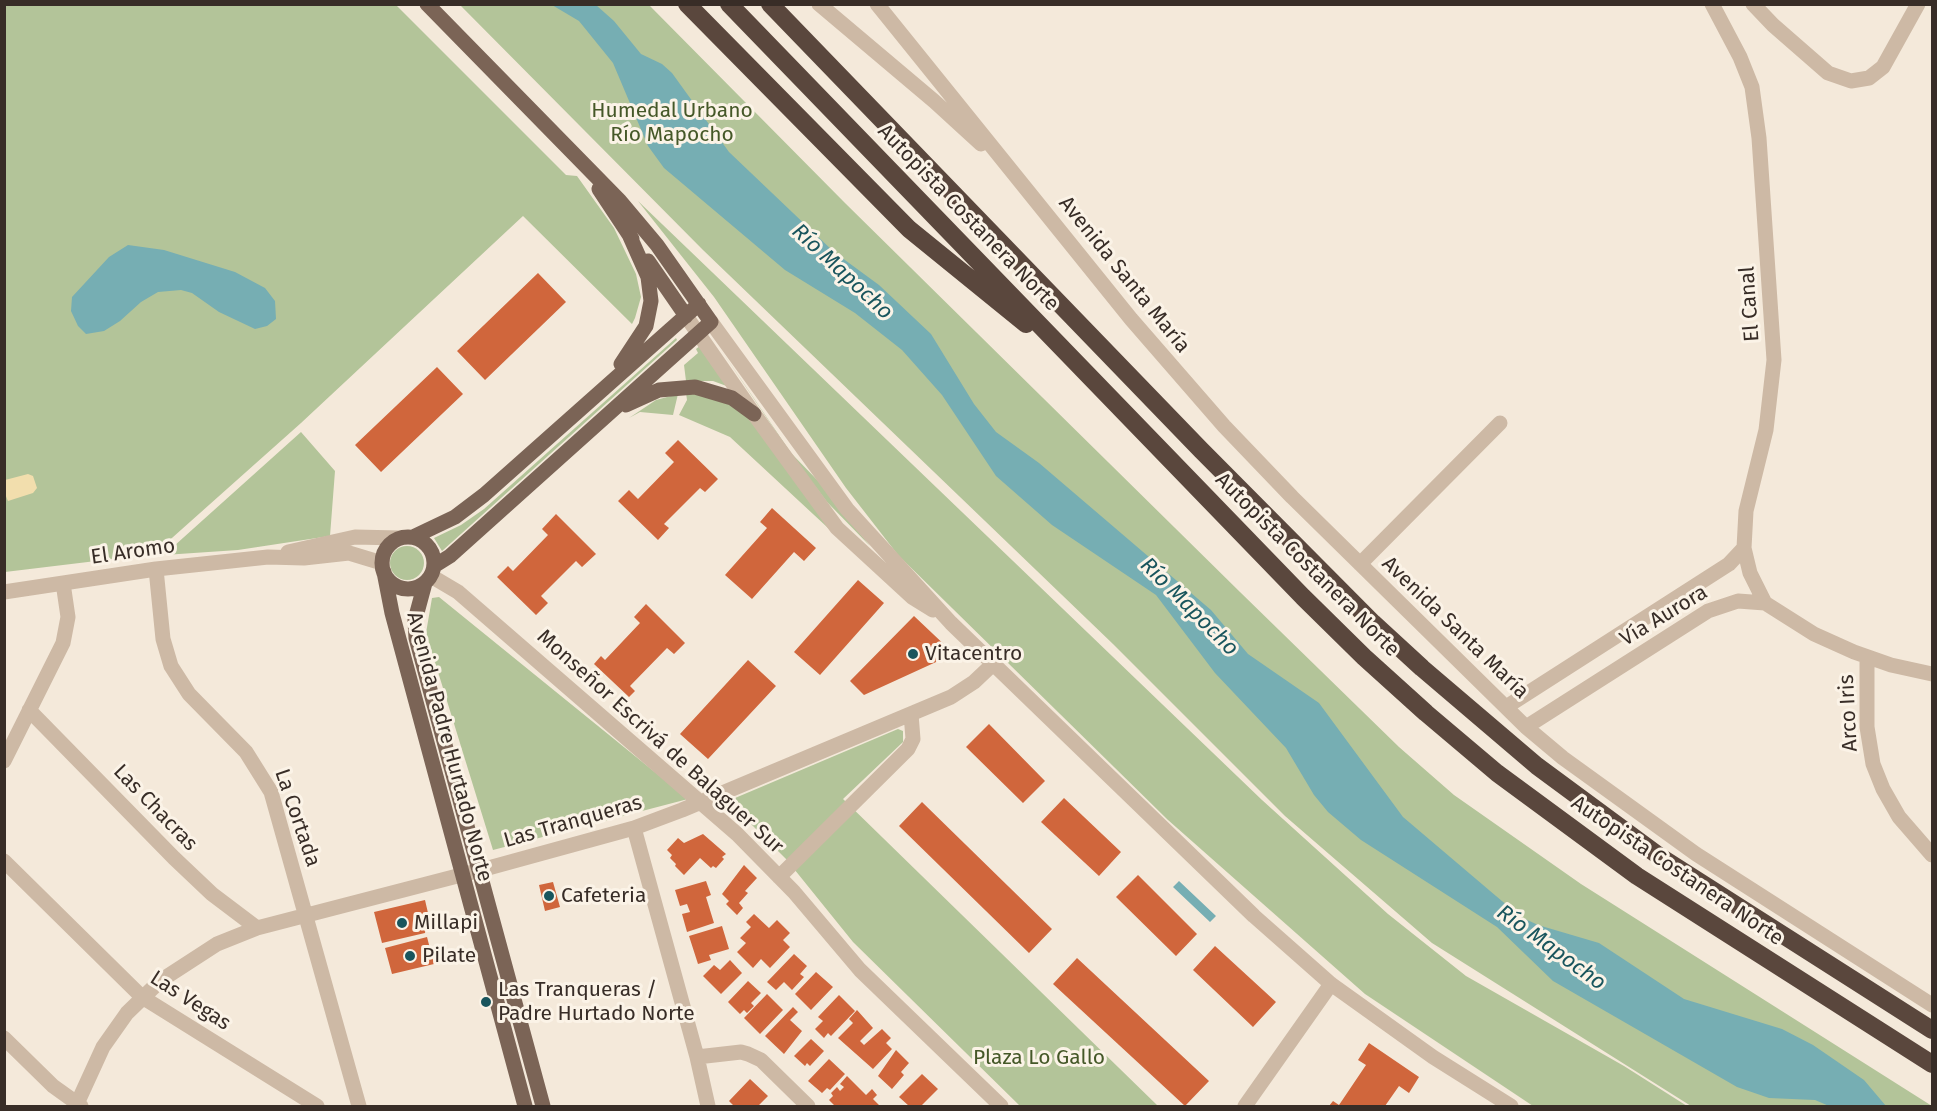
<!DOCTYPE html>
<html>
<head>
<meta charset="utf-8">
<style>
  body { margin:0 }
  #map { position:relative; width:1937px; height:1111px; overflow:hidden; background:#f4e9da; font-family:"Fira Sans",sans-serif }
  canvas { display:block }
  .frame { position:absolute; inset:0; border:6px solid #382d27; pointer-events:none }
</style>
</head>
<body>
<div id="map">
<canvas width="1937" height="1111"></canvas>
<div class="frame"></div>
</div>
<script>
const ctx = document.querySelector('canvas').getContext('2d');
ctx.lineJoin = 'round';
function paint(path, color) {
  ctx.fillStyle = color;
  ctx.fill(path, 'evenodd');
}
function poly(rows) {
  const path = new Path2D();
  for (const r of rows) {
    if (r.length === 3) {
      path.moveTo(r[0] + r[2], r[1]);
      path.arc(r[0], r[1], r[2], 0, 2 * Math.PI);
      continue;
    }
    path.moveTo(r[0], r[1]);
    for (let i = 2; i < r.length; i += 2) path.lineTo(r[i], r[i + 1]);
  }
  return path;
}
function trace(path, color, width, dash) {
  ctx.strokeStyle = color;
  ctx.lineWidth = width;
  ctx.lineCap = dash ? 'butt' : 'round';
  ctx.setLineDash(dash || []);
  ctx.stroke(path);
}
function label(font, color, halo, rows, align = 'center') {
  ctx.font = font + ' "Fira Sans",sans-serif';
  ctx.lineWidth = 6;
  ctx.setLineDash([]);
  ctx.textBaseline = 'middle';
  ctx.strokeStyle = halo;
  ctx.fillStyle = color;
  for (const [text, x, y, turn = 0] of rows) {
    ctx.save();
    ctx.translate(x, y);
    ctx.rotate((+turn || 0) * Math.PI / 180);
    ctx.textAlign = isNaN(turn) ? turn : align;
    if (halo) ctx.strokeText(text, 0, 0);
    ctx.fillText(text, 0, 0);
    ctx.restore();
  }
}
paint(poly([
  [4,5,396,5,566,175,577,176,614,228,636,274,641,297,635,318,632,324,523,216,301,423,154,554,5,572],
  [460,5,649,5,845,203,1240,592,1399,747,1454,795,1581,884,1932,1106,1691,1106,1432,943,1285,816,1113,644,703,250],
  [638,201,1262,800,1388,914,1466,976,1624,1066,1687,1106,1533,1106,1365,994,1168,820,898,555,846,488,714,297],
  [676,338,677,340,442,551,434,538,461,525,484,509],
  [701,345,732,388,713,381,686,381,684,365,698,353,696,349],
  [719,347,791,453,824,487,870,546,827,502,793,457],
  [693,392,743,409,841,540,730,437,679,415,687,400,686,393],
  [678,394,673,415,640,412,629,418,656,400],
  [301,432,335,471,330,536,238,550,164,555],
  [407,563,17],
  [439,597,688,799,493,850,426,633,432,598],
  [898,729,903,731,903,742,843,799,1158,1106,1020,1106,853,942,786,859,728,801]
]), '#b3c499');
paint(poly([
  [28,474,33,476,37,488,33,493,8,501,5,494,5,480]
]), '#f2dead');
paint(poly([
  [552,5,596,5,614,21,641,54,662,64,672,73,729,152,834,252,879,285,931,334,974,404,996,432,1039,463,1211,610,1248,654,1319,703,1403,817,1496,896,1521,917,1538,925,1599,943,1684,999,1782,1029,1813,1045,1864,1080,1886,1106,1829,1106,1815,1100,1769,1098,1737,1087,1553,981,1497,927,1361,840,1328,812,1314,795,1286,748,1215,673,1156,595,1052,525,996,476,942,395,902,350,855,313,785,270,664,168,648,146,613,63,579,21],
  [128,245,164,250,235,272,265,288,275,301,276,319,267,326,255,329,219,312,192,293,181,290,158,292,141,302,120,321,104,331,86,334,78,326,71,311,72,297,109,257],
  [1179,881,1216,916,1210,922,1173,887]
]), '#76aeb3');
paint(poly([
  [538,273,566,302,485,380,457,351],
  [437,367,463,394,381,472,355,445],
  [678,440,718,479,705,492,700,488,664,524,669,528,658,540,618,501,629,490,638,499,674,462,665,453],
  [772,508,816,548,804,561,794,552,752,599,725,575,767,528,760,522],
  [556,514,596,554,582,567,576,561,541,596,548,603,536,615,497,577,508,566,513,571,548,535,542,529],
  [858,580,884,603,820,675,794,652],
  [646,604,685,643,674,654,667,648,630,686,635,691,629,697,594,664,601,656,605,660,640,623,634,617],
  [914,616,951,651,947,657,864,695,850,681],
  [748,660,776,686,708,759,680,734],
  [989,724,1045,781,1023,803,966,747],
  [1064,798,1121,852,1099,876,1041,822],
  [922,802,1052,929,1029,953,899,826],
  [703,834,726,854,722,857,724,859,716,868,713,866,711,868,700,858,684,875,675,866,676,864,670,858,672,855,667,850,678,838,684,843],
  [744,865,757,878,745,891,748,893,739,903,743,908,737,915,726,904,729,901,722,894],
  [1138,875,1197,934,1176,956,1116,897],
  [706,881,711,895,706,897,714,923,687,932,682,914,690,912,687,904,680,906,675,890],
  [553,882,560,907,545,911,539,885],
  [425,900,428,913,425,933,382,943,374,912],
  [754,914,769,928,777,920,790,933,783,940,790,947,770,968,761,959,753,968,737,952,746,943,740,938,751,927,746,922],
  [722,926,729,949,709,955,711,960,698,964,689,936],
  [427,937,434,964,392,974,385,948],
  [1215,946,1276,1002,1253,1027,1193,970],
  [794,954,807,966,800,974,804,977,792,990,784,982,776,990,767,982],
  [1077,958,1209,1081,1185,1106,1053,984],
  [730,960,742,973,721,994,703,976,714,965,720,970],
  [816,972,833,987,811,1010,795,994],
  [748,981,761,993,751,1003,754,1006,747,1013,744,1010,740,1014,728,1002],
  [767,994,783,1010,760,1034,744,1018],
  [839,995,855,1011,831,1036,828,1033,824,1038,815,1029,823,1021,818,1017],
  [793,1007,798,1012,790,1020,802,1031,784,1054,765,1036],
  [857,1010,873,1028,860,1041,864,1045,882,1029,891,1038,886,1043,892,1049,873,1069,838,1038,853,1023,849,1019],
  [811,1039,824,1051,810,1066,807,1063,805,1066,794,1056],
  [1369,1043,1419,1077,1409,1093,1399,1086,1385,1106,1329,1106,1333,1101,1339,1105,1366,1065,1358,1060],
  [896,1050,909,1063,901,1072,904,1075,892,1089,878,1076],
  [829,1059,845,1074,830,1090,827,1088,822,1093,808,1081],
  [922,1074,938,1089,921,1106,909,1106,899,1097],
  [847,1076,866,1095,872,1089,877,1095,873,1099,880,1106,835,1106,829,1100,833,1096,831,1093,837,1087,840,1091,844,1087,840,1084],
  [750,1079,768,1096,758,1106,734,1106,729,1101]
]), '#d0663c');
trace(poly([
  [819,4,934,101,981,144],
  [877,4,1131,319,1224,426,1292,497,1526,727,1563,758,1696,854,1932,1005],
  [1712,4,1740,57,1752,87,1759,138,1774,360,1766,430,1746,511,1744,548,1750,573,1765,603],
  [1753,4,1773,25,1828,73,1851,81,1869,78,1883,67,1918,4],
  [686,316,754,414,837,528,912,597,933,610],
  [711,322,847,509,951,623,1254,916,1331,984,1433,1057,1511,1106],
  [288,552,355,537,399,538],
  [1360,564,1500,423],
  [156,569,163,639,171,666,189,694,246,752,271,792,359,1106],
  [431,576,458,592,737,834,794,892,860,970,1001,1106],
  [4,592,156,569,268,557,304,558,349,553,382,563],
  [1867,658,1867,727,1873,764,1883,789,1899,817,1932,855],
  [1506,707,1729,564,1744,548],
  [29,710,174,858,212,894,257,928],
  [1526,727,1708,611,1738,601,1765,603,1814,634,1854,652,1891,665,1932,674],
  [4,761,63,643,68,617,63,583],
  [634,828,697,1057,708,1106],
  [4,861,142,997,317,1106],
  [779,877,908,749,913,739,911,714],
  [4,1038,53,1086,81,1106],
  [697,1057,741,1052,748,1054,761,1060,808,1106],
  [76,1106,103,1047,127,1013,160,981,217,944,257,928,492,867,634,828,682,810,951,697,974,682,993,664],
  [1245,1106,1331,984]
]), '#cdb9a5', 15);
trace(poly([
  [427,4,620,201,657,245,711,322,450,556,434,566],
  [599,189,632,239],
  [648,261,686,316],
  [621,364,646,326,651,301,648,277,627,230],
  [626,405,659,390,695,387,732,398,754,414],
  [413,537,455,517,484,495,699,304],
  [408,563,26],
  [384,572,392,613,525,1106],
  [425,583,415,620,416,638,543,1106]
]), '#7b6456', 15);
trace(poly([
  [687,4,909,229,1026,324],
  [729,4,1303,597,1364,657,1426,713,1497,773,1637,876,1932,1064],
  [770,4,1201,450,1373,623,1422,668,1537,766,1659,856,1932,1030]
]), '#5a473d', 18);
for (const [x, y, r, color] of [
  [913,654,6,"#19555d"],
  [549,896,6,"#19555d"],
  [402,923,6,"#19555d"],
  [410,956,6,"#19555d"],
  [486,1002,6,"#19555d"]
]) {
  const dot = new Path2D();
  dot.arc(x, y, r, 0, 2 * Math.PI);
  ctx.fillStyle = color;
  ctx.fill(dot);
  trace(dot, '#fbf3e7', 2);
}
label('21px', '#455828', '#fbf3e7', [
  ["Humedal Urbano",672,111],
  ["Río Mapocho",672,135],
  ["Plaza Lo Gallo",1039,1058]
]);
label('21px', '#382d27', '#fbf3e7', [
  ["Autopista Costanera Norte",968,218,46],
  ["Avenida Santa María",1124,275,51],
  ["El Canal",1750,304,-94],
  ["El Aromo",133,552,-8],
  ["Autopista Costanera Norte",1307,565,45],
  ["Vía Aurora",1664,616,-31],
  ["Avenida Santa María",1455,628,44],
  ["Arco Iris",1849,713,-93],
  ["Monseñor Escrivá de Balaguer Sur",660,742,42],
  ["Avenida Padre Hurtado Norte",449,747,75],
  ["Las Chacras",155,808,46],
  ["La Cortada",297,818,71],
  ["Las Tranqueras",573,822,-16],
  ["Autopista Costanera Norte",1677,871,34],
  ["Las Vegas",190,1001,33]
]);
label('21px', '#382d27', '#fbf3e7', [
  ["Vitacentro",925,654],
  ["Cafeteria",561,896],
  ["Millapi",414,923],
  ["Pilate",422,956],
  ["Las Tranqueras /",498,990],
  ["Padre Hurtado Norte",498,1014]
], 'left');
label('italic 22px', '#19555d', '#fbf3e7', [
  ["Río Mapocho",842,272,43],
  ["Río Mapocho",1189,607,45],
  ["Río Mapocho",1551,948,36]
]);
</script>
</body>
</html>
